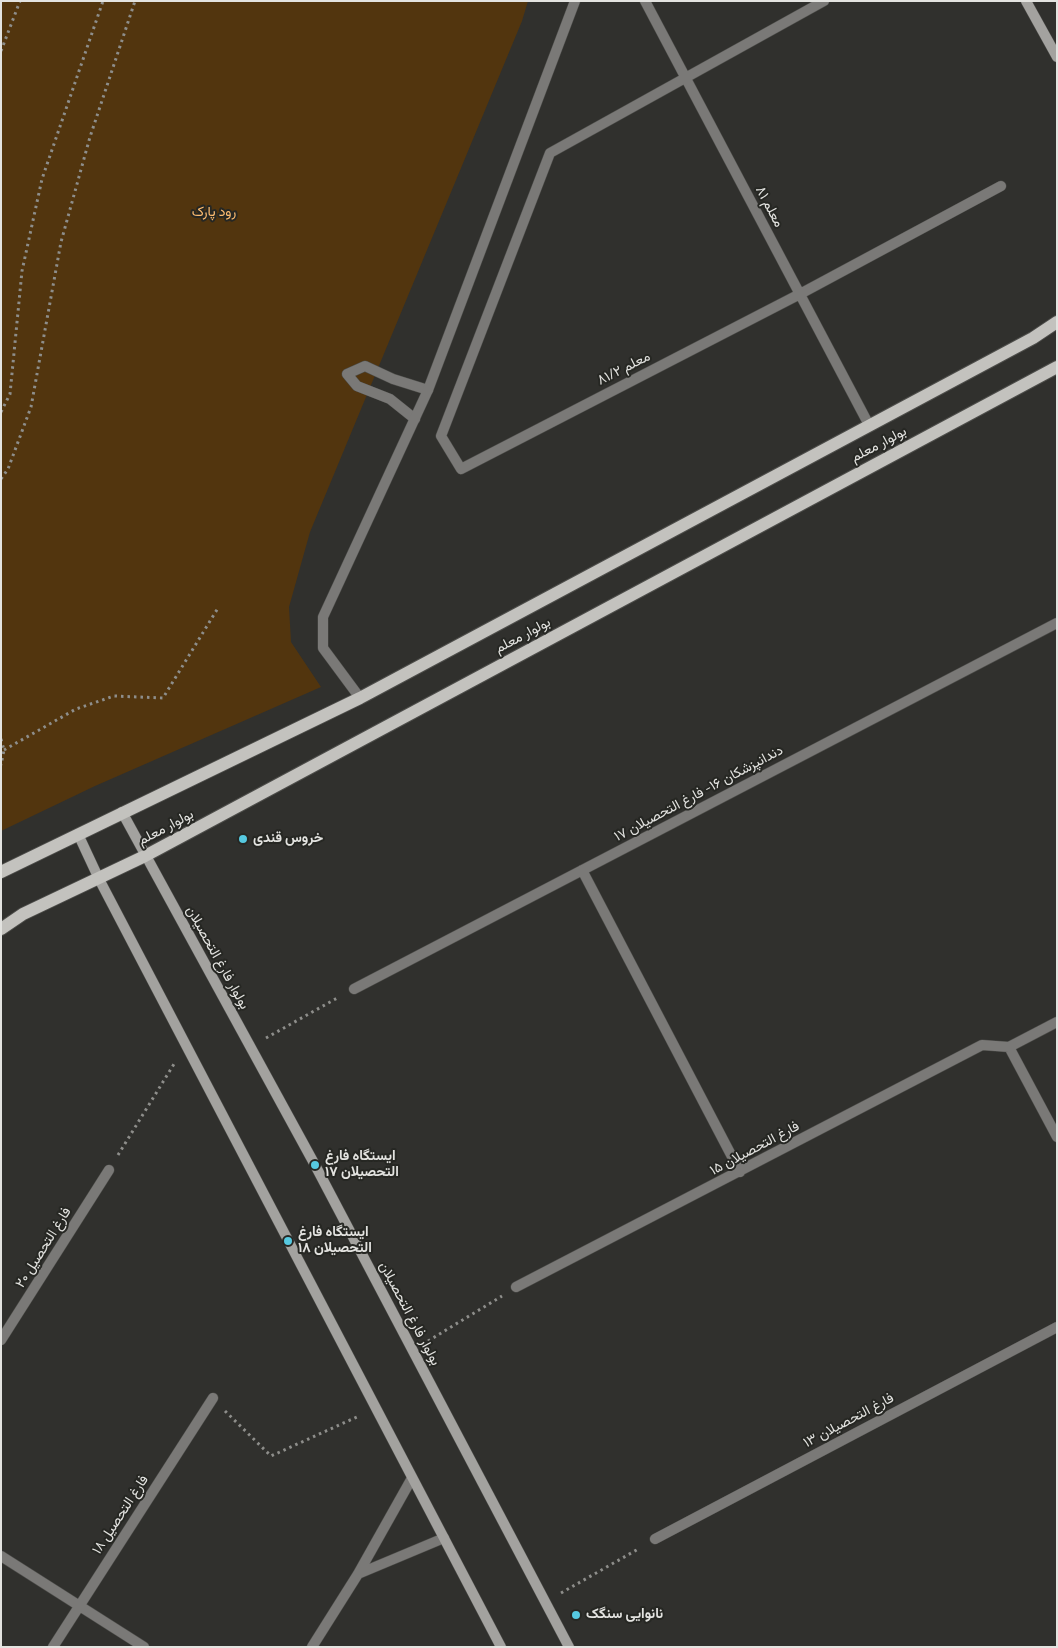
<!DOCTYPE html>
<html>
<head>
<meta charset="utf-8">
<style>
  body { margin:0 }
  #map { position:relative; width:1058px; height:1648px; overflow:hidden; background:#30302d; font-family:"Titillium Web",sans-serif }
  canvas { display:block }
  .frame { position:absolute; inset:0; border:2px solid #e3e3e0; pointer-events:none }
</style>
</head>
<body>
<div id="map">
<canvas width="1058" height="1648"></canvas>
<div class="frame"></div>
</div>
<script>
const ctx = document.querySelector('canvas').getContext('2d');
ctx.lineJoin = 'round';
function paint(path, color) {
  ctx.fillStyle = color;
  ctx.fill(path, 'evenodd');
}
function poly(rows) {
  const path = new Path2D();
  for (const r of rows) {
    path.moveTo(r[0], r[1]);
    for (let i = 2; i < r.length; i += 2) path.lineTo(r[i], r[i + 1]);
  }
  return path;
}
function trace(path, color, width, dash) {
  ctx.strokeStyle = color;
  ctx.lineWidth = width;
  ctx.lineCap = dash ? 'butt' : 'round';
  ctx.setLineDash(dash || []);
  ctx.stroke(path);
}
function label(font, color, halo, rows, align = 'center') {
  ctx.font = font + ' "Titillium Web",Vazirmatn,sans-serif';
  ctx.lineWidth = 4;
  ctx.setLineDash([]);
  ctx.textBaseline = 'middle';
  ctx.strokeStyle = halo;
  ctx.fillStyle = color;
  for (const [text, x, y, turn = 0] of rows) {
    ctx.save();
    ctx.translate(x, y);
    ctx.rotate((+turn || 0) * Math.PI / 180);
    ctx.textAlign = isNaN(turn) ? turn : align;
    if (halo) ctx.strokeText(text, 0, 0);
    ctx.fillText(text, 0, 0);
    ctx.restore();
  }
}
paint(poly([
  [1,1,528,1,522,21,310,532,289,607,291,642,321,687,95,786,1,831]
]), '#52350e');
const lane = poly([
  [415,419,390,399,357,386,347,374,365,366,393,379,428,390]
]);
const street = poly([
  [645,1,869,425],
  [824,1,550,153,441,436,461,469,800,294,1001,186],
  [360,698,323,648,323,617,428,390,575,1],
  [582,870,740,1172],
  [354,989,1057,623],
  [1009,1047,1057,1137],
  [516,1287,982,1045,1009,1047,1057,1022],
  [1,1340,109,1170],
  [655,1539,1057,1327],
  [1,1556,144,1647],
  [358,1574,444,1538],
  [53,1647,213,1398],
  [312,1647,358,1574,412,1478]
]);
const secondary = poly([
  [1026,1,1057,57],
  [122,812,315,1165,569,1647],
  [78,834,99,879,501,1647]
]);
const primary = poly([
  [1,872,360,698,1033,338,1057,322],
  [1,929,23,914,145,856,1057,367]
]);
trace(lane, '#4d4d4a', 11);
trace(street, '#4d4d4a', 11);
trace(secondary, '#4d4d4a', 11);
trace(primary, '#4d4d4a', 14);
trace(poly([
  [1,51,20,1],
  [1,412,10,394,22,271,42,179,103,1],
  [1,479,8,469,31,407,61,242,90,137,135,1],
  [1,739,4,750,1,765],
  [4,750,76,709,114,696,163,698,218,608],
  [266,1038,339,997],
  [118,1155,174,1064],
  [428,1341,502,1296],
  [225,1411,271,1456,359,1416],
  [561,1593,640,1548]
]), '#8e8e8b', 3, [2.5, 4]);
trace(lane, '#7a7977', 10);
trace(street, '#7a7977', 10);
trace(secondary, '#a3a29f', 10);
trace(primary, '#c3c2be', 12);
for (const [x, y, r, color] of [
  [243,839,5,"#56c9e0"],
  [315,1165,5,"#56c9e0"],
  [288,1241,5,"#56c9e0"],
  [576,1615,5,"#56c9e0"]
]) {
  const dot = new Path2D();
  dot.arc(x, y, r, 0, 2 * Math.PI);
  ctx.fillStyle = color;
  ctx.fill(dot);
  trace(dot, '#262723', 2);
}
label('14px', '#e3e3e0', '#262723', [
  ["معلم ۸۱",769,207,62],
  ["معلم ۸۱/۲",624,369,-27],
  ["بولوار معلم",879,445,-28],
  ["بولوار معلم",523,636,-28],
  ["دندانپزشکان ۱۶- فارغ التحصیلان ۱۷",699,794,-28],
  ["بولوار معلم",166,828,-28],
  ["بولوار فارغ التحصیلان",217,958,61],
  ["فارغ التحصیلان ۱۵",755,1149,-28],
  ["فارغ التحصیل ۲۰",44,1248,-58],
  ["بولوار فارغ التحصیلان",409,1314,62],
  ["فارغ التحصیلان ۱۳",849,1421,-28],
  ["فارغ التحصیل ۱۸",121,1515,-57]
]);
label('14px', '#fdbc70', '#262723', [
  ["رود پارک",214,213]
]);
label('bold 14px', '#e3e3e0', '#262723', [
  ["خروس قندی",253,839],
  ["ایستگاه فارغ",325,1157],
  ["التحصیلان ۱۷",325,1173],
  ["ایستگاه فارغ",298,1233],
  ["التحصیلان ۱۸",298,1249],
  ["نانوایی سنگک",586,1615]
], 'left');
</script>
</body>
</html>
